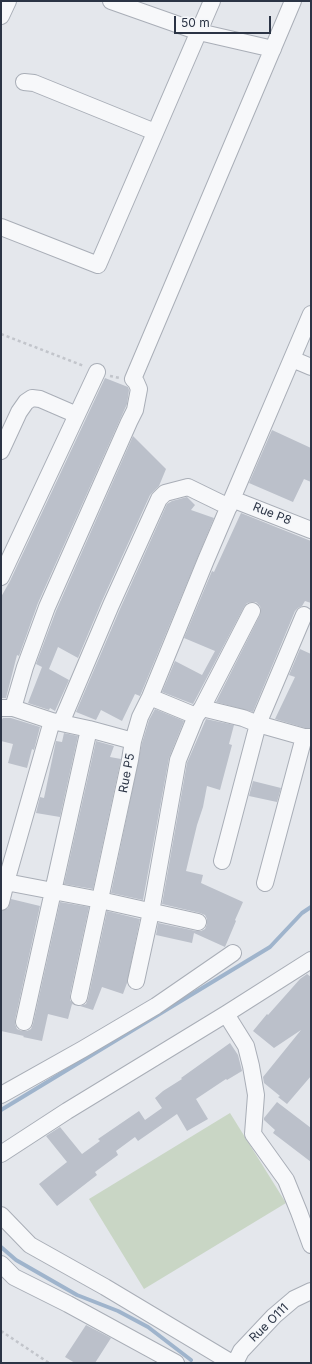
<!DOCTYPE html>
<html>
<head>
<meta charset="utf-8">
<style>
  body { margin:0 }
  #map { position:relative; width:312px; height:1364px; overflow:hidden; background:#e4e7ec; font-family:Inter,sans-serif }
  canvas { display:block }
  .frame { position:absolute; inset:0; border:2px solid #2b3445; pointer-events:none }
  .scale { position:absolute; left:174px; top:16px; width:97px; height:18px; box-sizing:border-box; border:2px solid #2b3445; border-top:0; padding-left:5px; font-size:12px; line-height:14px; white-space:nowrap; color:#2b3445; -webkit-text-stroke:3px #f4f6f9; paint-order:stroke }
</style>
</head>
<body>
<div id="map">
<canvas width="312" height="1364"></canvas>
<div class="frame"></div>
<div class="scale">50 m</div>
</div>
<script>
const ctx = document.querySelector('canvas').getContext('2d');
ctx.lineJoin = 'round';
function paint(path, color) {
  ctx.fillStyle = color;
  ctx.fill(path, 'evenodd');
}
function poly(rows) {
  const path = new Path2D();
  for (const r of rows) {
    path.moveTo(r[0], r[1]);
    for (let i = 2; i < r.length; i += 2) path.lineTo(r[i], r[i + 1]);
  }
  return path;
}
function trace(path, color, width, dash) {
  ctx.strokeStyle = color;
  ctx.lineWidth = width;
  ctx.lineCap = dash ? 'butt' : 'round';
  ctx.setLineDash(dash || []);
  ctx.stroke(path);
}
function label(font, color, halo, rows, align = 'center') {
  ctx.font = font + ' Inter,sans-serif';
  ctx.lineWidth = 3;
  ctx.setLineDash([]);
  ctx.textBaseline = 'middle';
  ctx.strokeStyle = halo;
  ctx.fillStyle = color;
  for (const [text, x, y, turn = 0] of rows) {
    ctx.save();
    ctx.translate(x, y);
    ctx.rotate((+turn || 0) * Math.PI / 180);
    ctx.textAlign = isNaN(turn) ? turn : align;
    if (halo) ctx.strokeText(text, 0, 0);
    ctx.fillText(text, 0, 0);
    ctx.restore();
  }
}
paint(poly([
  [230,1113,286,1203,144,1289,89,1199]
]), '#c9d6c5');
trace(poly([
  [1,1110,270,947,302,913,311,907],
  [1,1247,16,1260,77,1295,118,1311,148,1327,191,1360]
]), '#9fb4cc', 4);
paint(poly([
  [105,378,128,387,129,390,127,404,38,603,19,656,17,655,6,698,1,698,1,597,10,581],
  [272,430,311,448,311,482,304,479,293,502,249,483],
  [133,436,166,469,159,486,150,495,102,601,78,658,58,647,49,669,69,680,55,711,50,708,49,710,28,703,42,667,36,664,56,611],
  [187,497,195,505,191,510,214,518,140,696,135,694,122,721,101,710,96,720,76,712,120,609,167,504,172,501],
  [241,513,311,541,311,603,305,601,302,606,298,608,295,611,253,712,216,702,260,615,261,611,260,606,256,602,252,602,247,603,244,607,193,704,162,692,175,661,202,675,215,651,184,638,212,571,214,572],
  [300,649,311,654,311,728,305,728,275,719,295,677,289,675],
  [155,709,184,721,169,758,143,900,111,893,142,743,149,720],
  [3,718,11,718,40,727,34,750,32,749,27,768,8,763,13,744,1,741,1,721],
  [206,719,234,725,229,744,232,745,220,790,207,786,203,807,197,825,186,871,203,875,201,883,243,902,235,920,236,921,225,947,194,933,192,943,156,935,158,923,196,931,201,931,205,929,207,924,207,919,205,915,200,913,162,904,187,763],
  [64,733,78,736,60,817,36,813,40,797,44,798,56,741,62,742],
  [96,741,114,746,110,757,121,759,93,889,64,884],
  [253,781,281,788,277,802,249,796],
  [11,899,40,906,15,1020,15,1024,17,1029,22,1031,27,1031,31,1029,33,1024,60,902,89,907,70,995,70,1000,74,1005,72,1004,68,1019,48,1014,42,1041,23,1037,24,1036,1,1031,1,911,8,908],
  [107,911,140,919,127,983,123,994,102,987,93,1010,80,1006,86,1004,88,999],
  [307,974,311,977,311,1076,287,1104,278,1097,280,1096,264,1083,263,1077,301,1030,274,1048,253,1031,267,1014,268,1015,300,979],
  [230,1043,238,1055,242,1071,227,1080,226,1079,196,1099,208,1119,187,1131,177,1114,138,1141,135,1137,116,1151,118,1155,95,1172,97,1175,57,1206,39,1184,67,1162,46,1136,60,1127,82,1154,100,1141,98,1139,139,1111,145,1120,162,1108,155,1098,163,1091,182,1079,181,1078],
  [277,1102,311,1128,311,1162,273,1133,275,1130,264,1120,264,1118],
  [86,1325,111,1338,95,1363,75,1363,65,1357]
]), '#bbc0ca');
const minor = poly([
  [111,1,199,32,273,49],
  [1,16,8,1],
  [24,82,34,83,155,132],
  [1,227,98,265,212,1],
  [292,359,311,367],
  [1,451,19,412,26,402,32,398,40,399,77,415],
  [232,499,311,530],
  [1,577,97,372],
  [150,697,196,716,202,708,243,718,258,724,304,737,311,737],
  [1,708,13,708,52,721,89,729,133,741],
  [13,708,25,667,47,607,129,422,135,410,139,389,136,382,133,379,293,1],
  [202,708,252,611],
  [61,723,111,605,159,499,165,493,188,487,229,507],
  [222,861,258,724,304,615],
  [1,881,100,900,198,922],
  [265,883,304,737],
  [1,902,6,882,52,721],
  [136,981,151,912,178,760,196,716],
  [79,997,130,760,133,741,140,717,150,697,206,560,311,314],
  [226,1014,246,1046,251,1066,256,1095,253,1134,286,1180,299,1212,311,1245],
  [24,1022,89,729],
  [1,1095,83,1049,156,1006,233,953],
  [1,1154,67,1111,226,1014,311,960],
  [1,1215,30,1245,105,1287,232,1363],
  [1,1264,14,1277,68,1304,176,1363],
  [235,1363,241,1351,274,1316,294,1299,311,1291]
]);
trace(minor, '#a9aeb7', 18);
trace(poly([
  [1,334,84,366],
  [110,376,120,378],
  [1,1331,49,1363]
]), '#c2c5cb', 2.5, [3, 3]);
trace(minor, '#f7f8fa', 16);
label('12px', '#2b3445', '#f4f6f9', [
  ["Rue P8",272,514,22],
  ["Rue P5",127,773,-79],
  ["Rue O111",269,1323,-44]
]);
</script>
</body>
</html>
